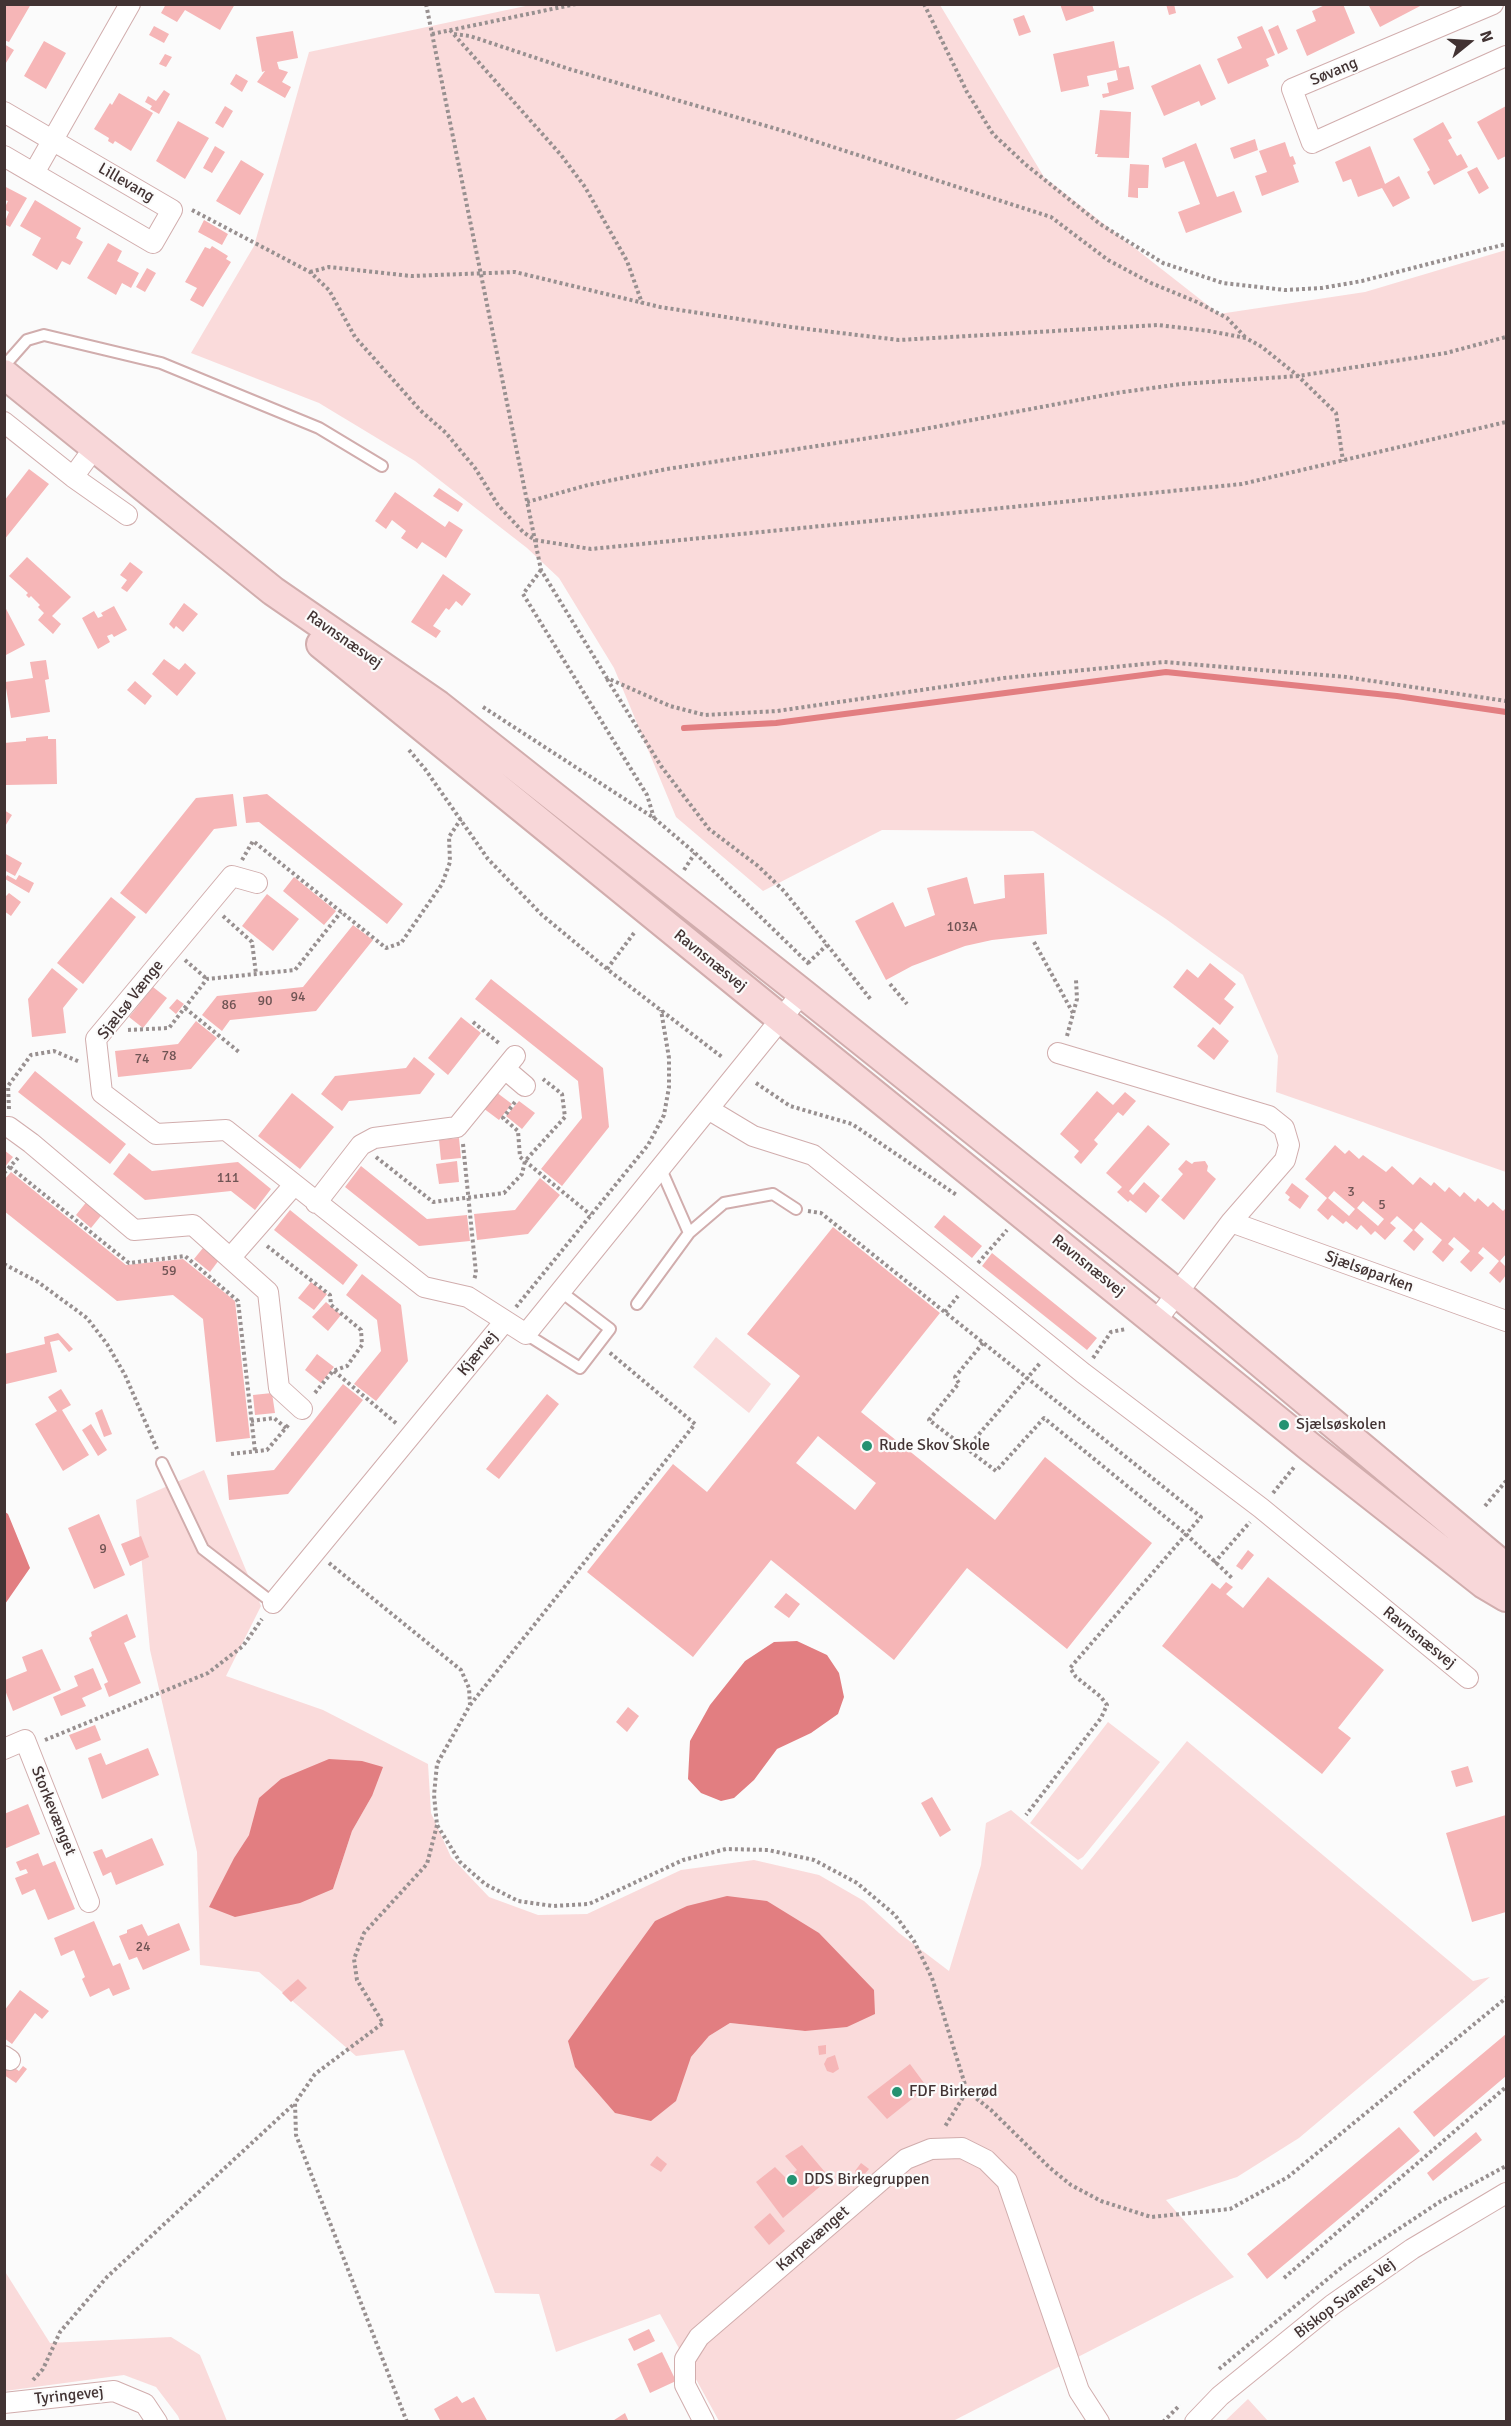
<!DOCTYPE html>
<html>
<head>
<meta charset="utf-8">
<style>
  body { margin:0 }
  #map { position:relative; width:1511px; height:2426px; overflow:hidden; background:#fbfbfb; font-family:Signika,sans-serif }
  canvas { display:block }
  .frame { position:absolute; inset:0; border:6px solid #423333; pointer-events:none }
  .north { position:absolute; left:1439px; top:12px; width:60px; height:60px; -webkit-text-stroke:4px #fbfbfb; paint-order:stroke; rotate:72deg; font-size:16px; font-weight:700; line-height:24px; text-align:center; color:#423333 }
  .north::after { content:''; display:block; margin:auto; width:21px; height:27px; background:#423333; clip-path:polygon(50% 0,100% 100%,50% 72%,0 100%) }
</style>
</head>
<body>
<div id="map">
<canvas width="1511" height="2426"></canvas>
<div class="frame"></div>
<div class="north">N</div>
</div>
<script>
const ctx = document.querySelector('canvas').getContext('2d');
ctx.lineJoin = 'round';
function paint(path, color) {
  ctx.fillStyle = color;
  ctx.fill(path, 'evenodd');
}
function poly(rows) {
  const path = new Path2D();
  for (const r of rows) {
    path.moveTo(r[0], r[1]);
    for (let i = 2; i < r.length; i += 2) path.lineTo(r[i], r[i + 1]);
  }
  return path;
}
function trace(path, color, width, dash) {
  ctx.strokeStyle = color;
  ctx.lineWidth = width;
  ctx.lineCap = dash ? 'butt' : 'round';
  ctx.setLineDash(dash || []);
  ctx.stroke(path);
}
function label(font, color, halo, rows, align = 'center') {
  ctx.font = font + ' Signika,sans-serif';
  ctx.lineWidth = 4.5;
  ctx.setLineDash([]);
  ctx.textBaseline = 'middle';
  ctx.strokeStyle = halo;
  ctx.fillStyle = color;
  for (const [text, x, y, turn = 0] of rows) {
    ctx.save();
    ctx.translate(x, y);
    ctx.rotate((+turn || 0) * Math.PI / 180);
    ctx.textAlign = isNaN(turn) ? turn : align;
    if (halo) ctx.strokeText(text, 0, 0);
    ctx.fillText(text, 0, 0);
    ctx.restore();
  }
}
paint(poly([
  [535,4,940,5,1044,177,1219,314,1365,292,1506,250,1506,1172,1276,1092,1278,1056,1243,975,1166,919,1033,831,882,830,763,891,676,817,614,668,559,578,527,548,415,461,319,403,191,353,254,246,309,52],
  [716,1337,771,1384,749,1413,693,1367],
  [204,1470,261,1606,226,1676,323,1710,428,1764,431,1813,451,1857,489,1897,538,1915,587,1914,681,1870,754,1860,819,1875,864,1901,899,1933,949,1971,981,1865,986,1823,1011,1810,1082,1870,1187,1741,1473,1981,1490,1977,1299,2138,1237,2177,1166,2200,1234,2277,953,2421,719,2421,660,2314,556,2352,539,2294,495,2293,404,2050,356,2056,259,1972,200,1965,197,1852,150,1650,136,1500],
  [372,1796,352,1831,333,1889,210,1907,234,1858,249,1835],
  [767,1901,805,2031,730,2023,709,2036,691,2057],
  [1108,1722,1160,1762,1083,1857,1078,1860,1030,1823],
  [4,2270,50,2343,171,2337,200,2355,227,2421,180,2421,178,2416,156,2387,124,2375,5,2391],
  [1248,2399,1268,2421,1225,2421]
]), '#fadbdb');
paint(poly([
  [5,1512,8,1514,30,1568,5,1604],
  [797,1641,827,1655,839,1673,844,1697,838,1714,811,1733,777,1749,754,1780,734,1798,721,1801,701,1793,688,1779,690,1741,710,1705,745,1661,774,1642],
  [329,1759,362,1761,383,1767,372,1796,352,1831,333,1889,300,1903,235,1917,209,1907,234,1858,249,1835,259,1798,281,1779],
  [727,1896,767,1901,819,1933,874,1990,875,2014,847,2027,805,2031,730,2023,709,2036,691,2057,676,2101,651,2121,615,2113,575,2067,568,2041,655,1921,687,1906]
]), '#e27e81');
trace(poly([
  [684,728,776,723,1166,672,1397,696,1506,712]
]), '#e27e81', 6);
paint(poly([
  [4,4,31,4,9,42,4,40],
  [166,4,235,4,220,30,185,10,177,22,161,13],
  [1060,4,1092,4,1094,11,1066,21],
  [1166,4,1174,4,1176,13,1169,15],
  [1327,4,1343,4,1355,33,1307,56,1296,30,1316,21,1312,11],
  [1368,4,1424,4,1380,27],
  [1024,15,1031,32,1019,36,1013,19],
  [1278,25,1288,49,1278,54,1268,30],
  [154,26,169,34,164,43,149,35],
  [1262,26,1275,55,1266,59,1269,66,1228,84,1217,59,1242,48,1237,37],
  [293,31,298,58,277,62,279,69,288,72,282,82,291,87,285,98,257,82,265,71,262,72,256,37],
  [44,41,66,53,46,89,24,76],
  [1114,41,1119,68,1129,66,1134,89,1103,98,1102,94,1109,93,1107,83,1118,80,1116,70,1087,76,1089,86,1061,92,1053,54],
  [4,44,14,50,4,66],
  [165,54,172,57,166,67,159,64],
  [1200,64,1216,99,1201,106,1199,101,1164,116,1151,86],
  [236,74,248,81,242,92,230,84],
  [164,90,170,94,159,114,150,109,152,106,145,102,148,96,156,101],
  [119,93,153,113,131,151,115,141,113,144,108,141,109,138,94,129,110,103,112,105],
  [225,106,233,111,223,128,215,123],
  [1506,106,1506,156,1498,160,1477,122],
  [1100,110,1131,112,1129,158,1097,157,1098,154,1095,154],
  [178,121,209,138,185,179,156,161],
  [1443,122,1452,138,1448,140,1457,156,1461,154,1468,167,1434,185,1427,172,1430,170,1413,139],
  [1255,139,1258,150,1234,159,1230,148],
  [1285,142,1290,157,1293,156,1296,164,1293,165,1299,182,1262,196,1255,176,1267,172,1259,151],
  [1196,143,1217,197,1234,191,1242,212,1186,233,1178,212,1200,204,1184,161,1165,168,1162,158],
  [215,146,225,152,212,173,203,168],
  [1370,146,1385,184,1399,176,1410,198,1393,207,1382,188,1358,197,1351,179,1343,182,1335,162],
  [241,160,264,174,240,215,216,201],
  [1130,164,1149,165,1148,188,1138,188,1138,198,1128,197],
  [1477,167,1489,188,1479,194,1467,172],
  [4,186,27,198,10,227,4,224,9,212,4,209,8,201,4,200],
  [35,200,81,228,76,238,83,242,70,265,62,261,57,270,32,255,41,238,20,226],
  [204,220,228,234,222,245,198,232],
  [108,243,122,251,117,261,139,273,131,288,122,283,116,295,87,278],
  [212,246,228,256,226,259,231,262,203,307,190,300,197,288,185,282,205,247,210,249],
  [147,268,156,273,145,292,136,287],
  [29,469,49,484,4,540,4,501],
  [439,488,463,504,458,512,433,496],
  [395,492,445,527,449,521,463,530,446,558,422,542,417,549,401,538,406,531,392,520,386,529,375,521],
  [27,557,71,597,52,616,61,624,53,634,38,620,44,613,38,607,40,605,31,596,29,598,26,595,28,593,9,576],
  [130,562,143,572,127,592,121,588,127,580,120,575],
  [443,574,471,594,462,606,456,601,449,610,446,608,433,626,441,631,436,638,411,622],
  [184,603,198,614,183,632,176,626,174,629,169,624],
  [4,605,25,645,4,656],
  [114,606,127,630,114,637,112,634,107,636,110,642,98,649,82,618,94,611,98,618,103,616,101,613],
  [164,659,179,670,185,663,196,673,177,696,152,674],
  [46,660,49,679,45,680,50,712,11,718,5,682,33,678,30,662],
  [135,681,152,696,145,705,127,690],
  [48,736,48,739,56,739,57,784,6,785,4,743,26,741,26,738],
  [233,794,237,826,214,829,146,914,120,893,196,798],
  [267,794,403,904,387,924,259,822,246,823,243,797],
  [4,810,12,815,4,828],
  [4,853,22,863,15,876,4,870],
  [1044,873,1047,934,992,940,965,946,912,966,886,980,855,921,893,902,905,927,935,915,927,888,967,877,974,904,1005,898,1004,875],
  [7,875,16,880,19,875,34,883,29,893,5,879],
  [294,877,336,911,324,925,283,891],
  [9,893,21,902,11,916,4,911,4,898],
  [267,894,299,919,273,951,242,926],
  [111,897,136,917,83,984,57,963],
  [353,925,373,940,316,1011,230,1020,222,1031,202,1015,217,996,303,987],
  [1210,963,1236,984,1224,999,1234,1007,1220,1025,1173,987,1187,969,1198,978],
  [52,968,78,989,63,1008,66,1033,32,1037,28,999],
  [491,979,603,1068,609,1127,562,1186,541,1169,582,1118,578,1081,475,999],
  [153,987,167,998,143,1028,129,1017],
  [177,999,184,1004,176,1014,169,1008],
  [461,1017,481,1033,448,1075,428,1058],
  [196,1021,217,1038,191,1069,118,1077,115,1051,178,1044],
  [1213,1027,1229,1041,1214,1060,1197,1046],
  [414,1057,435,1074,420,1094,349,1101,342,1111,321,1094,335,1076,406,1068],
  [35,1071,126,1144,110,1164,18,1092],
  [1097,1091,1113,1105,1125,1092,1136,1101,1123,1116,1118,1112,1094,1140,1098,1144,1081,1164,1074,1157,1079,1151,1060,1134],
  [496,1092,512,1104,499,1120,483,1108],
  [292,1093,334,1127,300,1169,258,1136],
  [519,1101,535,1113,522,1129,506,1116],
  [1148,1125,1170,1144,1129,1191,1133,1195,1144,1182,1160,1196,1146,1213,1130,1200,1128,1202,1117,1192,1122,1187,1106,1173],
  [459,1138,461,1158,441,1160,439,1140],
  [1335,1145,1345,1154,1349,1150,1359,1159,1363,1155,1386,1172,1392,1166,1413,1185,1420,1177,1431,1186,1434,1182,1445,1192,1449,1187,1460,1197,1464,1192,1475,1202,1478,1198,1488,1207,1493,1202,1503,1211,1506,1208,1506,1254,1500,1261,1506,1267,1506,1275,1500,1283,1489,1273,1499,1261,1483,1247,1478,1253,1484,1258,1471,1272,1460,1262,1470,1251,1454,1237,1448,1244,1454,1249,1443,1262,1432,1252,1442,1240,1421,1222,1414,1230,1424,1239,1414,1251,1403,1241,1413,1230,1397,1216,1390,1223,1396,1228,1385,1240,1375,1231,1371,1235,1361,1225,1357,1230,1346,1221,1343,1224,1332,1215,1328,1220,1317,1210,1327,1198,1305,1179],
  [1334,1191,1355,1209,1349,1216,1328,1198],
  [1363,1201,1384,1219,1378,1226,1357,1208],
  [4,1150,13,1157,4,1168],
  [129,1153,152,1171,238,1162,271,1189,255,1210,231,1191,145,1200,113,1174],
  [1186,1160,1192,1164,1194,1162,1205,1161,1208,1166,1207,1171,1216,1179,1184,1220,1161,1200,1183,1174,1178,1169],
  [457,1161,459,1182,439,1184,436,1164],
  [361,1166,427,1219,467,1215,470,1241,419,1246,345,1187],
  [11,1172,126,1265,183,1259,235,1301,250,1438,216,1442,203,1319,173,1295,117,1301,4,1211,4,1180],
  [540,1178,560,1195,528,1234,477,1240,474,1214,515,1210],
  [1292,1183,1309,1196,1300,1209,1288,1200,1290,1197,1285,1193],
  [88,1200,104,1212,91,1228,76,1215],
  [290,1210,358,1265,343,1285,274,1230],
  [944,1215,982,1246,972,1258,934,1227],
  [833,1227,940,1313,861,1412,995,1520,1045,1457,1152,1543,1067,1649,967,1568,894,1660,771,1560,693,1657,587,1572,673,1464,707,1492,800,1376,747,1334],
  [818,1436,876,1483,855,1510,796,1463],
  [207,1243,222,1256,210,1272,194,1259],
  [992,1253,1097,1338,1087,1350,982,1266],
  [362,1274,401,1305,408,1361,376,1401,354,1384,381,1351,377,1320,346,1295],
  [311,1282,327,1294,314,1310,298,1298],
  [326,1302,341,1315,328,1331,312,1317],
  [58,1333,73,1349,69,1352,59,1340,50,1342,57,1372,6,1384,4,1354,45,1344,44,1337],
  [317,1354,334,1367,321,1383,305,1370],
  [343,1384,363,1400,288,1494,229,1500,227,1475,274,1470],
  [61,1389,71,1405,62,1410,89,1455,63,1471,35,1424,57,1411,48,1397],
  [272,1393,275,1413,255,1415,253,1395],
  [547,1394,559,1404,499,1479,486,1469],
  [102,1409,112,1434,104,1437,95,1413],
  [91,1424,107,1450,98,1456,82,1430],
  [99,1514,125,1575,94,1589,68,1528],
  [141,1536,149,1557,130,1566,121,1544],
  [1248,1550,1254,1555,1242,1570,1236,1566],
  [1268,1577,1384,1670,1338,1728,1351,1738,1322,1774,1162,1646,1212,1583,1220,1589,1226,1582,1233,1587,1226,1594,1243,1608],
  [786,1593,800,1604,789,1618,774,1607],
  [127,1614,136,1637,124,1643,141,1683,109,1697,104,1684,108,1682,89,1638,92,1636,91,1632],
  [42,1649,61,1690,13,1711,5,1690,5,1680,27,1671,22,1657],
  [93,1668,102,1689,82,1698,86,1706,61,1716,53,1697,78,1686,74,1676],
  [628,1707,639,1716,627,1732,616,1722],
  [95,1725,101,1740,76,1750,69,1735],
  [148,1748,159,1775,102,1799,88,1758,101,1753,106,1765],
  [1468,1766,1473,1782,1456,1787,1451,1771],
  [932,1797,951,1830,940,1837,921,1803],
  [28,1804,40,1834,4,1849,4,1814],
  [1506,1815,1506,1912,1472,1922,1446,1833],
  [152,1838,164,1865,116,1885,111,1872,103,1876,93,1852,102,1849,106,1858],
  [38,1853,43,1866,55,1861,75,1909,48,1920,35,1889,22,1895,15,1878,28,1873,26,1869,20,1871,16,1862],
  [94,1921,113,1966,120,1963,130,1989,113,1996,109,1988,90,1997,82,1979,85,1977,74,1950,61,1956,54,1938],
  [179,1923,190,1950,143,1970,137,1957,129,1960,119,1936,127,1933,127,1930,142,1924,148,1936],
  [298,1979,307,1988,291,2002,282,1993],
  [20,1990,49,2011,42,2019,35,2013,12,2044,4,2038,4,2011],
  [1506,2034,1506,2076,1434,2137,1413,2112],
  [826,2045,826,2054,819,2055,818,2046],
  [835,2055,839,2069,833,2073,827,2071,824,2064,827,2058],
  [4,2061,19,2071,23,2066,27,2069,16,2083,4,2075],
  [910,2064,927,2087,887,2119,867,2097],
  [1399,2127,1420,2151,1267,2279,1247,2254],
  [1476,2132,1482,2140,1433,2181,1427,2173],
  [802,2145,830,2178,783,2218,756,2182,775,2167,787,2179,797,2170,785,2156],
  [657,2156,667,2164,661,2172,650,2165],
  [861,2163,869,2169,862,2177,855,2171],
  [770,2213,785,2231,769,2245,754,2227],
  [649,2329,655,2341,634,2351,628,2339],
  [662,2352,676,2381,650,2393,637,2364],
  [457,2396,462,2403,474,2397,488,2422,441,2422,434,2409],
  [625,2413,629,2422,611,2422]
]), '#f6b6b7');
const lane = poly([
  [4,366,27,340,44,335,161,363,319,428,382,466],
  [660,1167,689,1233],
  [637,1304,689,1233,724,1203,773,1194,796,1209],
  [526,1334,580,1368,610,1329,560,1291],
  [162,1463,203,1549,273,1603]
]);
const street = poly([
  [1493,4,1292,89,1312,143,1506,56],
  [4,112,172,210,153,243,4,156],
  [34,173,130,4],
  [4,422,73,477,127,515],
  [73,477,95,447],
  [257,883,232,876,96,1039,102,1093,156,1134,226,1130,424,1287,468,1297,526,1334,802,993],
  [1058,1053,1269,1116,1284,1128,1289,1145,1285,1160,1231,1222,1156,1321],
  [505,1069,525,1086],
  [708,1109,753,1136,813,1155,1083,1373,1261,1508,1468,1678],
  [4,1127,9,1127,31,1143,134,1230,193,1225,268,1292,279,1388,302,1409],
  [316,1203,361,1145,374,1138,457,1127,515,1056],
  [1231,1222,1506,1321],
  [231,1257,294,1185],
  [273,1603,505,1321],
  [4,1749,25,1740,89,1902],
  [4,2056,10,2060],
  [4,2403,114,2391,145,2404,157,2422],
  [704,2422,685,2385,685,2359,699,2337,906,2159,931,2149,962,2148,986,2160,1007,2181,1079,2391,1099,2422],
  [1195,2422,1220,2396,1332,2305,1412,2249,1506,2193]
]);
const secondary = poly([
  [4,374,273,591,438,705,802,993,1176,1292,1506,1568],
  [321,644,780,1018,1310,1447,1484,1584,1506,1597]
]);
trace(lane, '#d1adad', 14);
trace(street, '#d1adad', 22);
trace(secondary, '#d1adad', 32);
trace(poly([
  [426,4,541,570,607,678,670,706,705,715,777,711,1004,678,1164,662,1346,677,1506,701],
  [924,4,967,92,993,134,1025,164,1100,224,1163,263,1223,283,1285,290,1322,288,1362,281,1506,244],
  [450,30,561,155,585,187,627,261,642,303],
  [432,34,576,4],
  [454,34,470,36,569,69,777,129,1051,217,1108,260,1151,283,1197,302,1227,318,1246,338],
  [192,210,310,272,329,290,355,337,420,410,446,433,475,468,498,505,523,532,535,540,591,549,1242,484,1506,422],
  [310,272,329,267,411,276,515,272,660,307,791,327,899,340,1158,325,1209,331,1246,338,1262,347,1298,376,1336,413,1343,461],
  [527,502,588,485,667,469,908,432,1116,393,1181,384,1298,376,1446,353,1506,337],
  [541,570,523,594,647,795,654,818],
  [607,679,661,766,709,829,758,866,784,891,872,1001],
  [483,707,654,818,695,853,810,965],
  [409,750,425,769,488,859,542,915,607,969,722,1057],
  [242,860,253,841,386,948,401,943,442,884,450,862,449,837,461,819],
  [684,870,695,853],
  [223,916,252,942,256,974],
  [1034,942,1073,1013],
  [185,960,207,979],
  [808,963,827,945],
  [607,969,634,933],
  [890,984,907,1004],
  [185,1008,239,1052],
  [473,1022,500,1044],
  [128,1030,169,1028,207,979,295,970,341,912],
  [1067,1036,1077,999,1076,980],
  [756,1083,790,1106,852,1124,958,1196],
  [515,1102,503,1118,518,1131,520,1157,591,1215],
  [9,1109,8,1086,31,1055,54,1051,80,1062],
  [463,1144,476,1273,474,1280],
  [376,1157,433,1202,504,1193,522,1174,525,1161,565,1117,562,1094,543,1079],
  [10,1167,129,1263,185,1256,238,1301,255,1451],
  [4,1173,18,1158],
  [808,1211,821,1213,1201,1517,1070,1668,1076,1677,1101,1697,1107,1705,1101,1718,1026,1815],
  [267,1246,330,1295,331,1305,361,1330,362,1345,347,1366,333,1371,314,1394],
  [978,1263,1007,1230],
  [4,1264,38,1282,87,1318,107,1344,125,1375,157,1449],
  [516,1307,648,1145,664,1115,669,1087,669,1058,661,1010],
  [945,1312,958,1296],
  [983,1343,955,1377,959,1383,929,1420,996,1471,1044,1418,1186,1534,1233,1579],
  [1093,1358,1111,1332,1126,1329],
  [334,1371,397,1424],
  [251,1421,274,1418,286,1428],
  [967,1448,1041,1362],
  [231,1454,267,1450,290,1423],
  [1273,1493,1295,1466],
  [1485,1506,1506,1481],
  [329,1563,461,1670,469,1688,470,1705,437,1764,434,1795,437,1825,460,1862,485,1884,518,1901,553,1906,589,1904,683,1860,726,1849,768,1850,814,1860,857,1883,895,1915,914,1941,932,1978,967,2091,944,2128],
  [1214,1563,1250,1522],
  [470,1705,695,1424,609,1352],
  [45,1740,208,1673,243,1646,262,1619],
  [967,2091,991,2110,1050,2168,1071,2185,1101,2201,1151,2217,1230,2209,1288,2177,1506,1998],
  [1284,2278,1506,2087],
  [1219,2369,1347,2263,1441,2201,1506,2166],
  [33,2380,43,2369,60,2332,107,2277,295,2103],
  [407,2422,296,2135,295,2103,315,2074,383,2023,357,1980,354,1959,364,1933,427,1864,437,1825],
  [1163,2422,1180,2405]
]), '#989090', 4, [3, 3]);
trace(lane, '#fff', 10);
trace(street, '#fff', 20);
trace(secondary, '#f8d7d9', 28);
for (const [x, y, r, color] of [
  [1284,1425,6,"#259271"],
  [867,1446,6,"#259271"],
  [897,2092,6,"#259271"],
  [792,2180,6,"#259271"]
]) {
  const dot = new Path2D();
  dot.arc(x, y, r, 0, 2 * Math.PI);
  ctx.fillStyle = color;
  ctx.fill(dot);
  trace(dot, '#fbfbfb', 2);
}
label('14px', '#6f5454', null, [
  ["103A",962,927],
  ["94",298,997],
  ["90",265,1001],
  ["86",229,1005],
  ["78",169,1056],
  ["74",142,1059],
  ["111",228,1178],
  ["3",1351,1192],
  ["5",1382,1205],
  ["59",169,1271],
  ["9",103,1549],
  ["24",143,1947]
]);
label('16px', '#423333', '#fbfbfb', [
  ["Søvang",1334,72,-23],
  ["Lillevang",126,183,30],
  ["Ravnsnæsvej",344,640,35],
  ["Ravnsnæsvej",710,961,39],
  ["Sjælsø Vænge",131,1000,-52],
  ["Ravnsnæsvej",1088,1266,39],
  ["Sjælsøparken",1369,1272,20],
  ["Kjærvej",478,1354,-50],
  ["Ravnsnæsvej",1419,1638,39],
  ["Storkevænget",53,1811,68],
  ["Karpevænget",813,2239,-41],
  ["Biskop Svanes Vej",1345,2299,-37],
  ["Tyringevej",69,2396,-6]
]);
label('16px', '#423333', '#fbfbfb', [
  ["Sjælsøskolen",1296,1425],
  ["Rude Skov Skole",879,1446],
  ["FDF Birkerød",909,2092],
  ["DDS Birkegruppen",804,2180]
], 'left');
</script>
</body>
</html>
